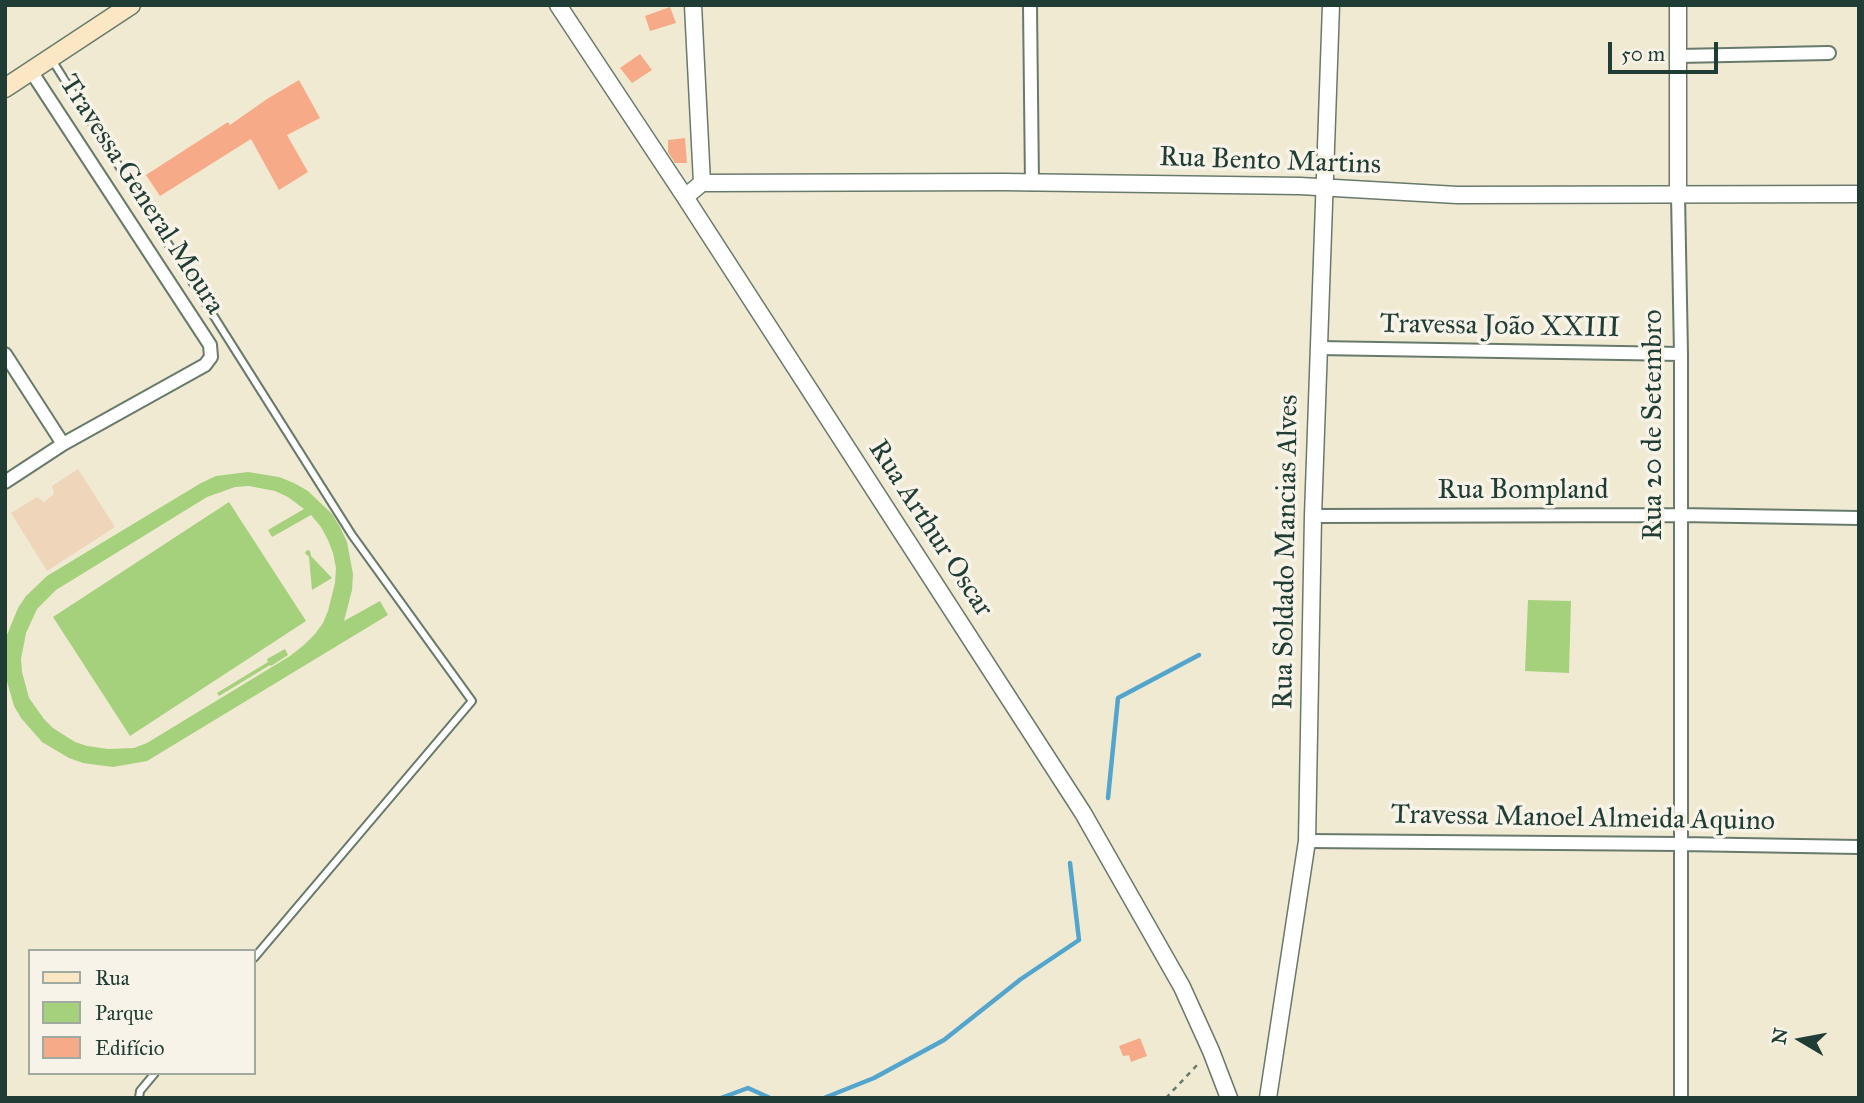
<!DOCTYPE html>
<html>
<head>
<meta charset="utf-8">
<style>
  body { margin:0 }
  #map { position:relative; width:1864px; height:1103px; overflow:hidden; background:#f0ead2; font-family:"IM FELL Great Primer",serif }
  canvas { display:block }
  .frame { position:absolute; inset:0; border:7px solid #1f3d34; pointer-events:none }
  .legend { position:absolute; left:28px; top:949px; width:228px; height:126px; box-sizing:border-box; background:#f7f3e8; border:2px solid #a1aaa0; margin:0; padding:9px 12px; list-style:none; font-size:21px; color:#1f3d34 }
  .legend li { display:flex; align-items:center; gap:14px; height:35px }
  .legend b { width:35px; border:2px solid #a1aaa0 }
  .north { position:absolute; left:1766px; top:1005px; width:70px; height:70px; -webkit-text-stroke:5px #f7f3e8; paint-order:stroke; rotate:280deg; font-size:19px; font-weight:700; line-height:28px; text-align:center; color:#1f3d34 }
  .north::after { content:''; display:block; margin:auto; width:24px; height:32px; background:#1f3d34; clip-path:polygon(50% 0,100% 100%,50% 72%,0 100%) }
  .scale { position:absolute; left:1608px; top:42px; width:110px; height:32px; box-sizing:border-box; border:4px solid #1f3d34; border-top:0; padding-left:9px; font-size:21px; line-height:24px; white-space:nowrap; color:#1f3d34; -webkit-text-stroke:5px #f7f3e8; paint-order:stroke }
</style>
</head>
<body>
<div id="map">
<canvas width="1864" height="1103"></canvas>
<div class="frame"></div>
<ul class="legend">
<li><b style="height:9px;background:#fbe7c3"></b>Rua</li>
<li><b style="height:19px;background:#a5d07c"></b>Parque</li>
<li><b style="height:19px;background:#f6aa87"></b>Edifício</li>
</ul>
<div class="north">N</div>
<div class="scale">50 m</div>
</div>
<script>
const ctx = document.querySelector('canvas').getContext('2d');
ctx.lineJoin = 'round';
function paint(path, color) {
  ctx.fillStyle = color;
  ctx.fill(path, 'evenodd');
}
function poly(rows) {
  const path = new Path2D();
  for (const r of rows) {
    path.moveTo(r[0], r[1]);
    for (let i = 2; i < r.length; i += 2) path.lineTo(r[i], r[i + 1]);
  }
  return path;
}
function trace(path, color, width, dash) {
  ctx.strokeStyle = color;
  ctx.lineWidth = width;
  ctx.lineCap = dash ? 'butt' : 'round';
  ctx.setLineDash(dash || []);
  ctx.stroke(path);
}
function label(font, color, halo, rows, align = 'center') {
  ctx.font = font + ' "IM FELL Great Primer",serif';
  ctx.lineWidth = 7;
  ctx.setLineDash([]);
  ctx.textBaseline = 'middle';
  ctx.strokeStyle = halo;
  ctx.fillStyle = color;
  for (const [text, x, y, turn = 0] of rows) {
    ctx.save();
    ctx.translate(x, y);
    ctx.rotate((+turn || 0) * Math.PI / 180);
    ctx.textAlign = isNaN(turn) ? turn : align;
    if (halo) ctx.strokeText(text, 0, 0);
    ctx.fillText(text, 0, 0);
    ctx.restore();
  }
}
paint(poly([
  [78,469,115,527,47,571,11,513,37,497,44,502,54,494,52,486]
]), '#efd6bb');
paint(poly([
  [248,472,279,477,294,483,308,491,332,514,340,527,347,542,353,574,352,590,344,621,380,601,388,615,147,761,113,767,83,763,69,758,42,742,21,718,14,706,6,678,5,648,7,635,18,608,26,596,47,576,201,483,216,476],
  [249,486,275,491,288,497,304,509,268,530,272,537,311,515,321,527,328,540,333,553,336,568,335,583,328,611,323,623,315,634,304,645,290,656,147,743,134,748,108,749,87,746,75,742,53,728,44,719,29,698,22,672,21,659,26,633,37,609,56,590,207,497,235,487],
  [229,502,306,621,130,736,53,617],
  [307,550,310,551,311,556,332,578,312,590,309,557,305,553],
  [1528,600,1571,601,1569,673,1525,671],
  [285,649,288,655,271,666,270,665,219,696,217,693,268,662,267,659]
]), '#a5d07c');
trace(poly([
  [1108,798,1118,698,1199,655],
  [721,1098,748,1088,770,1098],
  [824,1098,874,1078,944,1040,1021,979,1079,940,1070,863]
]), '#53a5ce', 4.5);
paint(poly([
  [670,7,676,23,650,31,645,16],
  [640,54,652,70,632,83,620,68],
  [299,80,320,118,287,135,308,172,279,190,251,139,160,196,146,175,228,122,230,125,267,99],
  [685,138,687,163,675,163,668,152,668,140],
  [1140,1038,1147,1056,1131,1062,1129,1055,1123,1056,1119,1046]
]), '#f6aa87');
const service = poly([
  [52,60,352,535,472,701,254,958],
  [139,1098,140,1091,155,1073]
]);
const minor = poly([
  [1030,5,1032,184],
  [1678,56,1829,53],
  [1678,195,1681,354,1681,1098],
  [1318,348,1681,354],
  [5,354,63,444],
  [5,482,63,444,205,365,211,357,210,345,31,71],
  [1313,516,1680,515,1859,518],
  [1307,841,1681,844,1859,847]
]);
const tertiary = poly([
  [558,5,685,197,1083,813,1182,987,1211,1051,1229,1098],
  [693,5,702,183],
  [1678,5,1678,195],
  [685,197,702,183,1003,182,1300,186,1457,195,1859,194],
  [1268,1098,1307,841,1313,516,1331,5]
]);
const secondary = poly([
  [5,88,131,5]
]);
trace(service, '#687a6b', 10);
trace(minor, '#687a6b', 16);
trace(tertiary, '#687a6b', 19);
trace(secondary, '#687a6b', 21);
trace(poly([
  [1166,1098,1199,1063]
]), '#687a6b', 2.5, [5, 5]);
trace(service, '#fff', 6);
trace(minor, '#fff', 12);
trace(tertiary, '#fff', 16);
trace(secondary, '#fbe7c3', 18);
label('28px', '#1f3d34', '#f7f3e8', [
  ["Rua Bento Martins",1270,162,2],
  ["Travessa General Moura",141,195,57],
  ["Travessa João XXIII",1500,327,1],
  ["Rua 20 de Setembro",1654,425,-90],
  ["Rua Bompland",1523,491],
  ["Rua Arthur Oscar",930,529,57],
  ["Rua Soldado Mancias Alves",1287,552,-89],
  ["Travessa Manoel Almeida Aquino",1583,819,1]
]);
</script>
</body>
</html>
